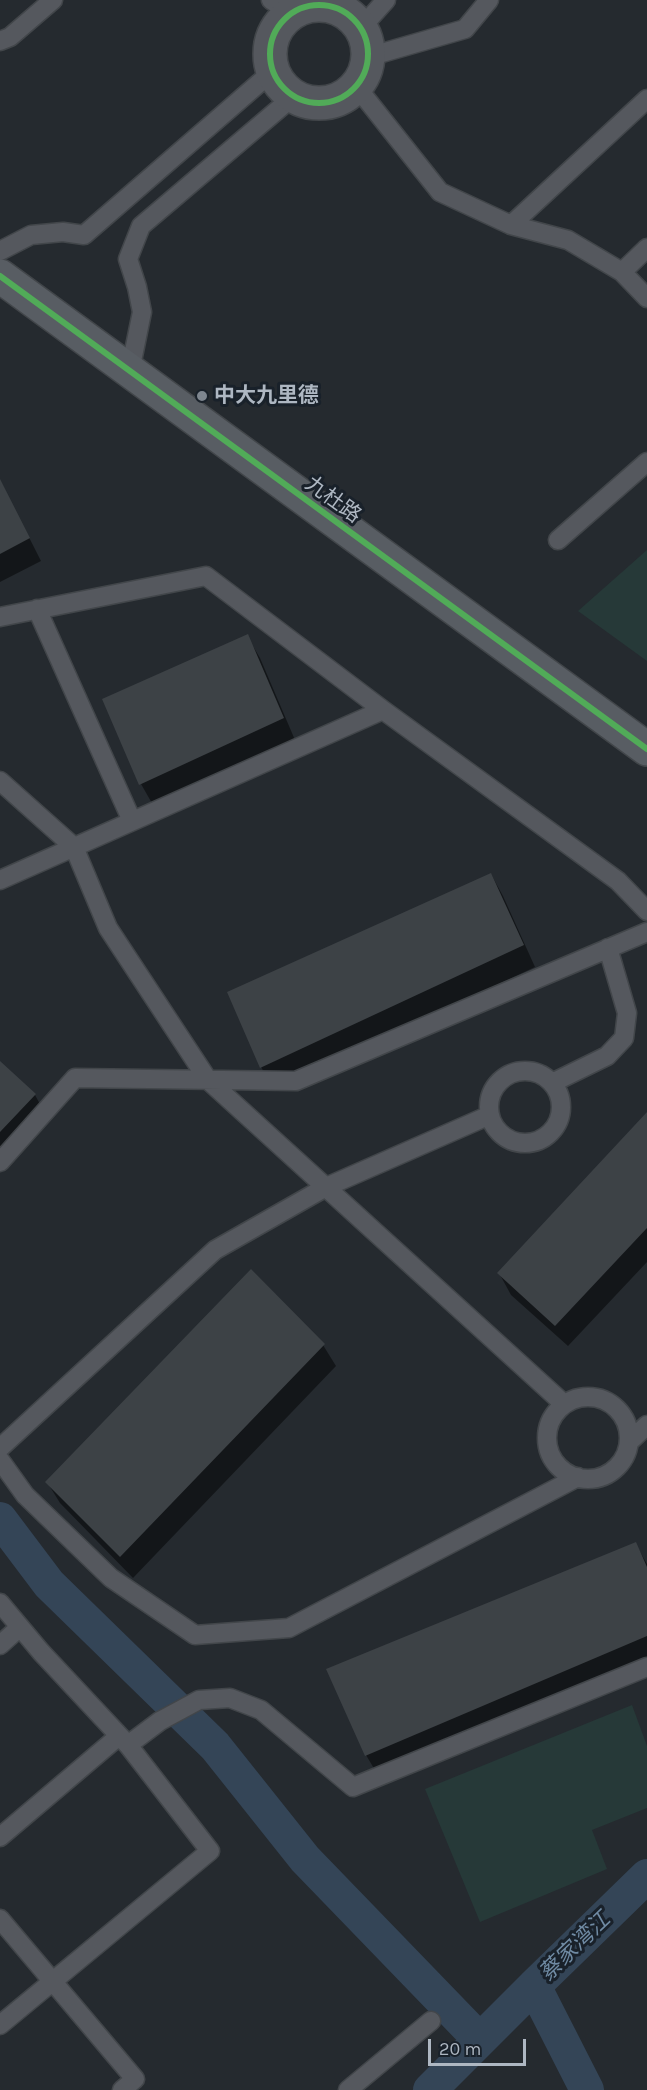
<!DOCTYPE html>
<html>
<head>
<meta charset="utf-8">
<style>
  body { margin:0 }
  #map { position:relative; width:647px; height:2090px; overflow:hidden; background:#252a2f; font-family:Karla,sans-serif }
  canvas { display:block }
  .scale { position:absolute; left:428px; top:2039px; width:98px; height:27px; box-sizing:border-box; border:3px solid #aeb7c2; border-top:0; padding-left:8px; font-size:18px; line-height:21px; white-space:nowrap; color:#aeb7c2; -webkit-text-stroke:4px #19212a; paint-order:stroke }
</style>
</head>
<body>
<div id="map">
<canvas width="647" height="2090"></canvas>
<div class="scale">20 m</div>
</div>
<script>
const ctx = document.querySelector('canvas').getContext('2d');
ctx.lineJoin = 'round';
function paint(path, color) {
  ctx.fillStyle = color;
  ctx.fill(path, 'evenodd');
}
function poly(rows) {
  const path = new Path2D();
  for (const r of rows) {
    if (r.length === 3) {
      path.moveTo(r[0] + r[2], r[1]);
      path.arc(r[0], r[1], r[2], 0, 2 * Math.PI);
      continue;
    }
    path.moveTo(r[0], r[1]);
    for (let i = 2; i < r.length; i += 2) path.lineTo(r[i], r[i + 1]);
  }
  return path;
}
function trace(path, color, width, dash) {
  ctx.strokeStyle = color;
  ctx.lineWidth = width;
  ctx.lineCap = dash ? 'butt' : 'round';
  ctx.setLineDash(dash || []);
  ctx.stroke(path);
}
function label(font, color, halo, rows, align = 'center') {
  ctx.font = font + ' Karla,"Noto Sans SC",sans-serif';
  ctx.lineWidth = 6;
  ctx.setLineDash([]);
  ctx.textBaseline = 'middle';
  ctx.strokeStyle = halo;
  ctx.fillStyle = color;
  for (const [text, x, y, turn = 0] of rows) {
    ctx.save();
    ctx.translate(x, y);
    ctx.rotate((+turn || 0) * Math.PI / 180);
    ctx.textAlign = isNaN(turn) ? turn : align;
    if (halo) ctx.strokeText(text, 0, 0);
    ctx.fillText(text, 0, 0);
    ctx.restore();
  }
}
paint(poly([
  [647,550,647,661,578,611],
  [632,1705,647,1746,647,1808,592,1830,607,1869,480,1922,425,1789]
]), '#263938');
paint(poly([
  [0,480,41,561,0,582],
  [247,636,260,658,295,740,153,805,141,784],
  [491,874,503,896,535,967,274,1089,261,1067],
  [0,1063,35,1095,47,1117,0,1166],
  [647,1115,647,1262,568,1346,511,1295,499,1273],
  [323,1345,336,1366,133,1578,60,1503,47,1482],
  [635,1543,647,1564,647,1663,379,1777,366,1755]
]), '#0007');
trace(poly([
  [0,1519,49,1584,215,1746,305,1859,480,2040],
  [430,2090,534,1986],
  [587,2090,534,1986,647,1876]
]), '#344557', 34);
paint(poly([
  [0,479,30,538,0,554],
  [248,634,284,718,139,785,102,699],
  [491,873,524,945,260,1068,227,992],
  [0,1061,36,1094,0,1132],
  [647,1112,647,1228,555,1326,497,1273],
  [251,1269,325,1344,120,1557,45,1482],
  [636,1542,647,1567,647,1636,365,1756,326,1669]
]), '#3d4246');
const lane = poly([
  [271,0,292,13],
  [361,28,386,0],
  [0,41,10,37,53,0],
  [368,57,465,29,489,0],
  [356,86,440,192,511,225,568,240,622,272,647,298],
  [511,225,647,99],
  [0,251,31,235,63,232,84,235,273,71],
  [622,272,647,248],
  [130,371,142,312,137,287,128,259,141,226,294,96],
  [558,540,647,462],
  [37,609,132,821],
  [0,617,206,576,383,710,618,881,647,911],
  [0,781,74,847,108,928,208,1080,564,1404],
  [0,880,383,710],
  [525,1107,36],
  [552,1083,607,1056,624,1038,627,1013,608,948],
  [0,1162,75,1078,296,1081,647,932],
  [588,1438,41],
  [629,1442,647,1425],
  [0,1448,215,1250,326,1187,490,1115],
  [0,1460,25,1495,111,1578,195,1635,289,1628,578,1477],
  [0,1603,41,1652,128,1745,210,1851,0,2025],
  [0,1645,20,1627],
  [128,1745,160,1721,199,1700,230,1698,261,1710,353,1787,647,1667],
  [0,1837,119,1736],
  [0,1919,135,2079,122,2090],
  [348,2090,431,2021]
]);
const street = poly([
  [319,54,49]
]);
const secondary = poly([
  [0,276,647,749]
]);
trace(lane, '#42464a', 21);
trace(street, '#42464a', 36);
trace(secondary, '#42464a', 36);
trace(lane, '#55585e', 18);
trace(street, '#55585e', 33);
trace(secondary, '#585d63', 33);
trace(poly([
  [319,54,49],
  [0,276,647,749]
]), '#51ab58', 6);
for (const [x, y, r, color] of [
  [202,396,6,"#7e868f"]
]) {
  const dot = new Path2D();
  dot.arc(x, y, r, 0, 2 * Math.PI);
  ctx.fillStyle = color;
  ctx.fill(dot);
  trace(dot, '#19212a', 2);
}
label('bold 21px', '#aeb7c2', '#19212a', [
  ["中大九里德",214,396]
], 'left');
label('21px', '#aeb7c2', '#19212a', [
  ["九杜路",333,500,36]
]);
label('italic 22px', '#708ba4', '#19212a', [
  ["蔡家湾江",575,1947,-44]
]);
</script>
</body>
</html>
